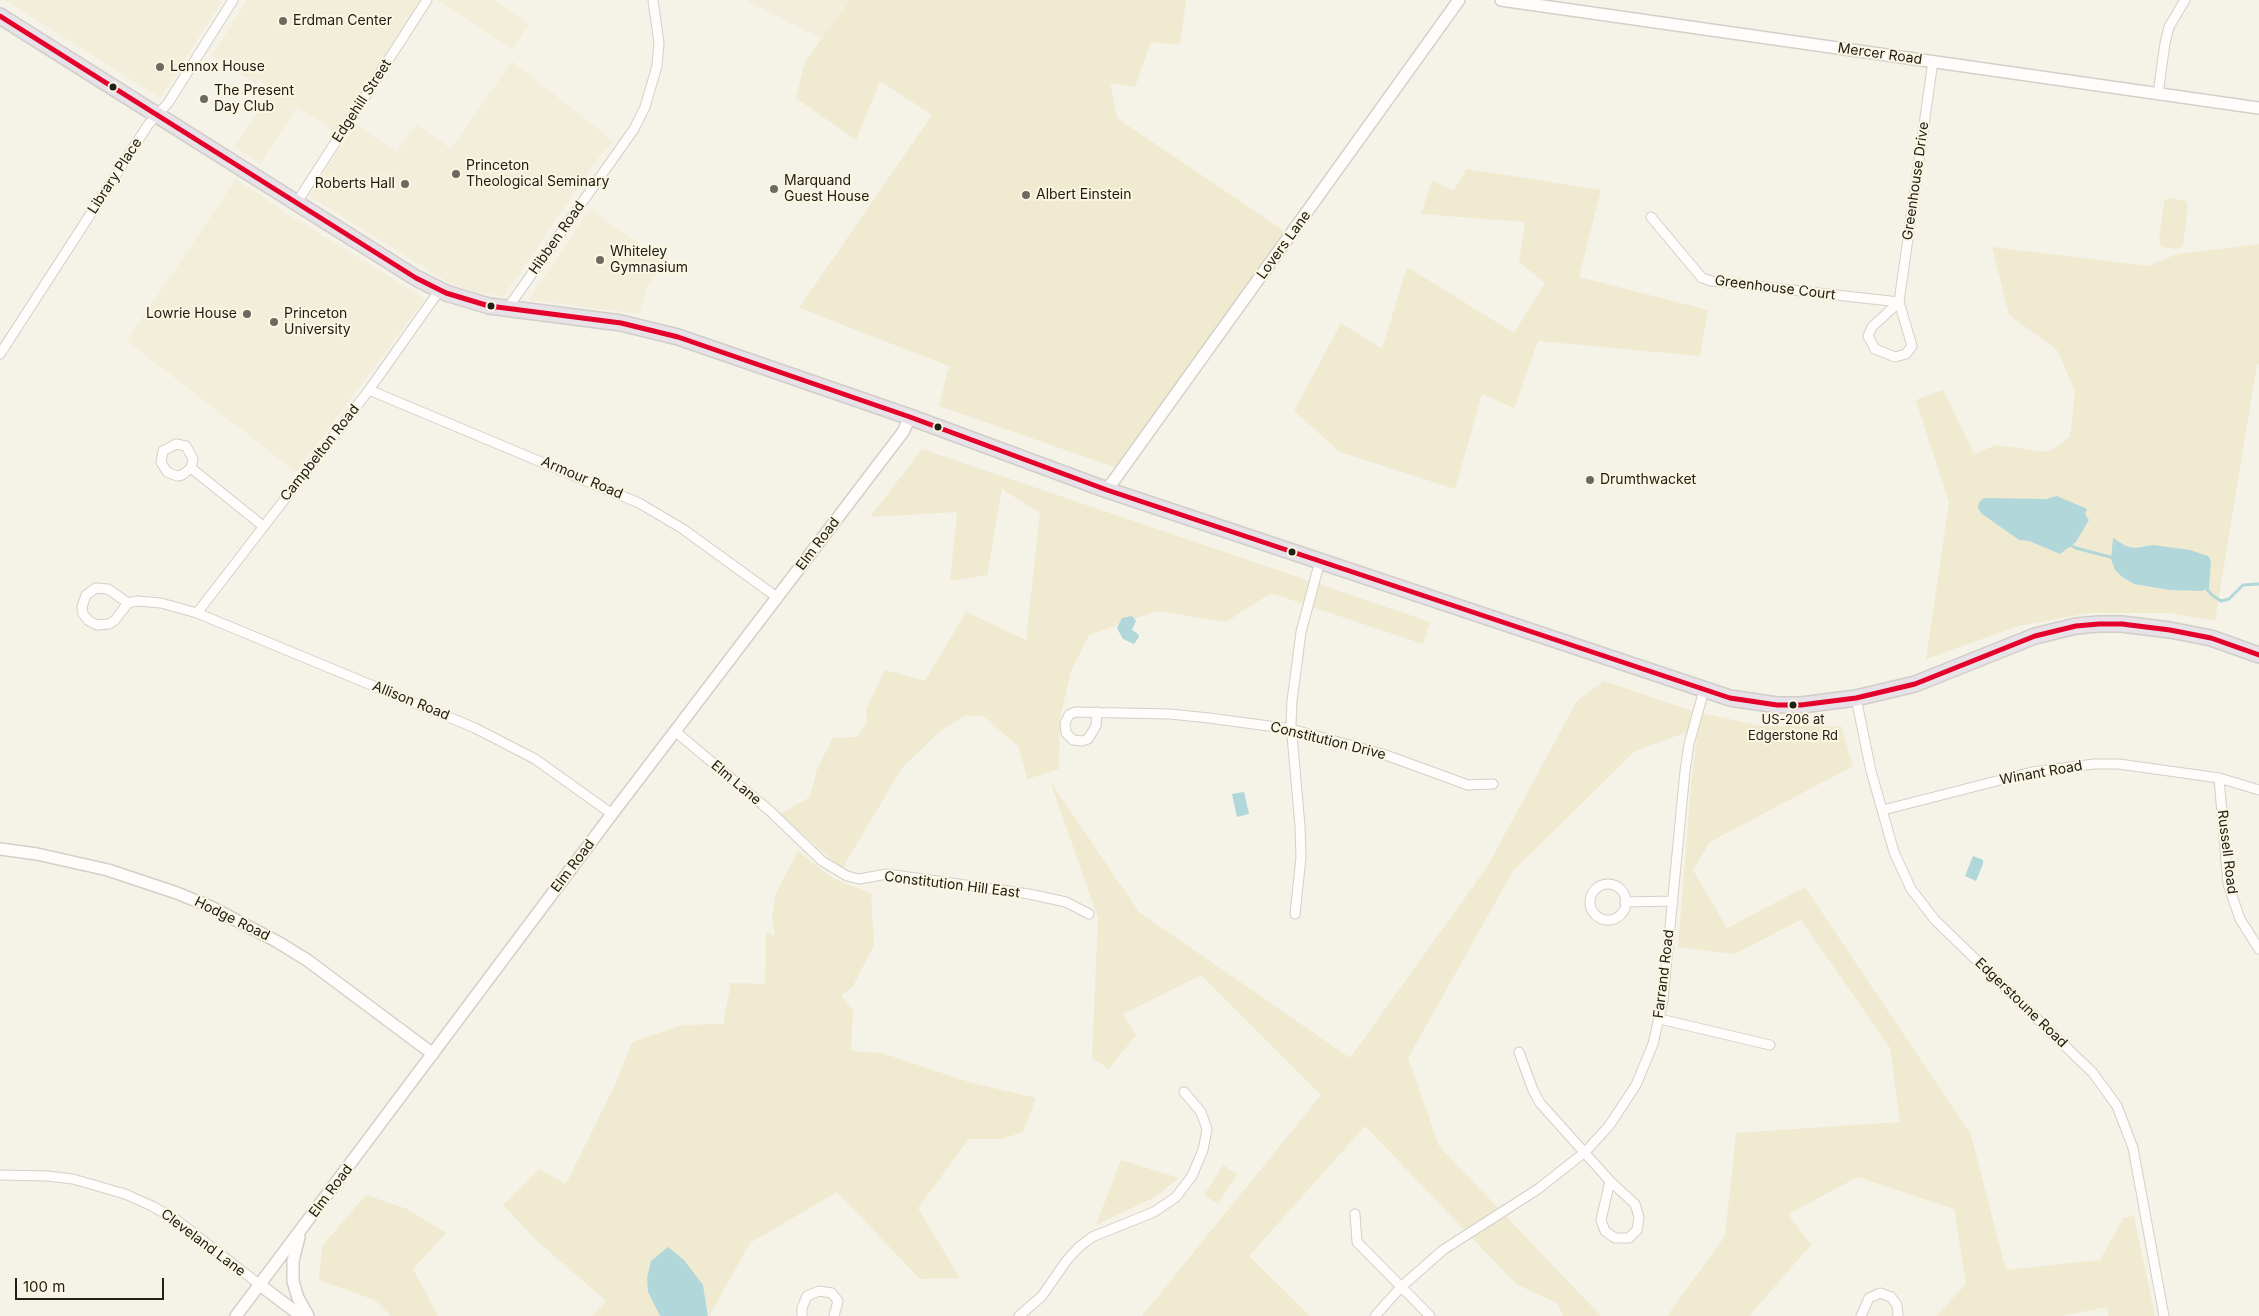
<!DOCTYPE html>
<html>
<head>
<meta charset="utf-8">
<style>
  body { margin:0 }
  #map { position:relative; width:2259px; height:1316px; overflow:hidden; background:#f5f2e8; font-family:Inter,sans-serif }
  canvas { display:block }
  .scale { position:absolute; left:15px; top:1278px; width:149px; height:22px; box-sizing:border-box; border:2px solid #212018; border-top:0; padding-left:6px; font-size:15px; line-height:18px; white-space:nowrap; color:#212018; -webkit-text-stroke:4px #fbf6e2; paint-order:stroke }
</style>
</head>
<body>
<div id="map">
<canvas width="2259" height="1316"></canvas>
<div class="scale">100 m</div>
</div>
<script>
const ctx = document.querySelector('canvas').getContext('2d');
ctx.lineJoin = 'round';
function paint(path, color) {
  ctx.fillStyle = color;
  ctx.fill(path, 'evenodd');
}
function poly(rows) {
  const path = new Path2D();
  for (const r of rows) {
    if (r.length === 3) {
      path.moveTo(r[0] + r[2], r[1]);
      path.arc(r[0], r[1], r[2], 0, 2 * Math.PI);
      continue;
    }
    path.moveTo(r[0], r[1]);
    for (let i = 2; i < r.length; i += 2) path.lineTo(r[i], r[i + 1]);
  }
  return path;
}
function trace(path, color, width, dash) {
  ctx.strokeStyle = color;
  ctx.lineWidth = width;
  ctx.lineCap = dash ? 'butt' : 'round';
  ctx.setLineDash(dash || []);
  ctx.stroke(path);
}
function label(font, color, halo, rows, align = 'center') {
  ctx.font = font + ' Inter,sans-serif';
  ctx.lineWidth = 4;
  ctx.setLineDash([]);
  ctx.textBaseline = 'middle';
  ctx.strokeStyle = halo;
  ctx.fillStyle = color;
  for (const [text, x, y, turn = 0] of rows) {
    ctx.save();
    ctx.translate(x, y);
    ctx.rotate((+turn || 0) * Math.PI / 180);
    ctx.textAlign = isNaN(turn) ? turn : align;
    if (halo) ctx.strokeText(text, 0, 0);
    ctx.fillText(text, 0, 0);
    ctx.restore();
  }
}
paint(poly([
  [5,0,223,0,160,98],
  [247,0,421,0,335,132,297,107,260,164,234,147,273,89,258,79,255,83,212,55],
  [437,0,494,0,530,23,513,50],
  [745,0,850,0,822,39],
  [512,61,614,142,604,150,503,297,479,293,446,281,309,196,356,124,396,152,417,124,451,149],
  [236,179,288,214,424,298,423,302,296,472,127,341],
  [590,209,665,262,647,287,640,314,528,300]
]), '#f3eeda');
paint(poly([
  [850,0,1186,0,1180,45,1151,42,1135,87,1110,83,1117,118,1293,237,1123,470,939,406,949,366,799,308,932,115,880,81,856,140,796,98,805,62],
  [1467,169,1601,190,1579,277,1708,310,1700,356,1538,341,1514,408,1482,394,1455,489,1340,452,1294,411,1341,323,1382,349,1407,267,1514,333,1545,283,1519,262,1525,222,1421,214,1432,180,1453,191],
  [2169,198,2185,201,2188,205,2183,246,2177,249,2162,247,2159,241,2164,201],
  [2259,244,2259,364,2257,364,2215,621,2169,613,2089,613,2019,626,1926,659,1949,503,1916,400,1943,390,1974,454,1996,445,2048,452,2070,437,2075,391,2057,350,2009,315,1992,247,2148,266,2177,254],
  [2057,497,2089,520,2076,542,2060,554,2029,541,2019,540,1982,514,1978,508],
  [2118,540,2126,546,2134,548,2143,545,2209,588,2201,591,2169,590,2134,584,2122,577,2115,570],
  [922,449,1430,622,1423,644,1271,593,1226,622,1157,611,1089,635,1071,671,1060,718,1059,769,1027,779,1019,747,983,716,964,716,940,731,902,768,842,869,780,814,810,797,817,769,833,738,857,737,867,723,866,710,885,670,925,681,966,612,1026,640,1040,513,1002,489,987,575,950,581,957,512,870,517],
  [1604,681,1692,711,1761,726,1841,726,1853,766,1710,842,1693,870,1727,928,1805,887,1971,1135,2006,1270,2100,1260,2123,1218,2134,1216,2155,1316,2108,1316,2107,1307,2062,1316,1936,1316,1966,1284,1954,1209,1858,1177,1788,1214,1811,1245,1749,1316,1667,1316,1725,1236,1736,1133,1900,1122,1890,1048,1801,920,1734,954,1678,947,1691,785,1698,728,1635,751,1513,871,1408,1058,1439,1146,1601,1316,1563,1316,1557,1303,1516,1284,1365,1126,1249,1256,1310,1316,1142,1316,1321,1095,1201,975,1123,1014,1136,1035,1109,1069,1092,1058,1098,918,1050,781,1139,912,1350,1058,1487,867,1577,701],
  [798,851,834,879,871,893,874,945,853,986,841,996,853,1010,851,1051,882,1053,972,1083,1036,1098,1023,1132,1002,1139,969,1139,918,1208,960,1278,920,1279,837,1192,750,1243,709,1316,703,1285,648,1292,660,1316,592,1316,606,1301,536,1240,503,1205,539,1169,566,1184,616,1083,632,1042,683,1025,723,1024,731,983,765,984,766,932,775,936,772,917,776,893],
  [1121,1160,1179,1178,1155,1197,1096,1225],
  [1223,1165,1237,1174,1218,1204,1204,1195],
  [366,1195,407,1209,446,1233,413,1269,438,1316,391,1316,375,1300,319,1280,322,1246]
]), '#f0ead0');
paint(poly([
  [2057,496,2087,509,2085,514,2089,520,2076,542,2060,554,2029,541,2019,540,1982,514,1978,508,1979,502,1984,498,2046,499],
  [2113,538,2126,546,2134,548,2153,545,2190,550,2208,556,2211,561,2209,588,2201,591,2169,590,2134,584,2122,577,2115,570,2111,559],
  [1132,616,1136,621,1132,630,1138,634,1139,637,1134,644,1123,639,1117,628,1122,618],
  [1244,792,1249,814,1237,817,1232,794],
  [1973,856,1983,860,1983,864,1976,881,1965,876],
  [668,1247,684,1260,703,1285,708,1316,660,1316,648,1292,647,1278,651,1261]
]), '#b1d7db');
trace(poly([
  [2068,544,2076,548,2114,558],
  [2205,587,2212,595,2221,601,2229,599,2243,585,2259,584]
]), '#b1d7db', 3);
const street = poly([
  [2158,94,2165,43,2169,27,2185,0],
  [297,202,427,0],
  [1651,217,1702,278,1711,281,1899,302],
  [1899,302,1872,327,1868,336,1875,349,1895,357,1906,354,1912,346,1899,302,1933,61],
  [507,309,634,129,645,107,657,66,659,43,653,0],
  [0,354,148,125,168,103,233,0],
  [369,390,639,503,683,529,778,598],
  [191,468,182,475,177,476,167,472,161,462,163,451,176,444,186,446,193,459,191,468,263,526],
  [96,588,108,589,128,603,115,620,109,624,97,625,89,621,83,614,82,607,86,595,96,588],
  [128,603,137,601,161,603,197,613,475,728,535,759,612,814],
  [197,613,369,390,439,291],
  [1856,698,1871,771,1894,852,1911,889,1935,920,2093,1073,2117,1106,2133,1148,2164,1316],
  [1097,712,1096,726,1088,739,1082,741,1073,740,1066,733,1065,723,1069,715,1075,712,1170,714,1209,718,1291,729,1383,754,1468,785,1493,784],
  [676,732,770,811,822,861,847,876,859,879,887,874,1029,894,1066,902,1089,914],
  [2219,778,2228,884,2240,919,2259,949],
  [1883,810,2032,772,2094,764,2119,764,2219,778,2259,790],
  [1608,902,18],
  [1625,902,1673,901],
  [1295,914,1301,857,1300,826,1291,724,1292,701,1301,632,1320,561],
  [1660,1019,1770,1045],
  [1519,1052,1533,1090,1540,1103,1610,1181,1601,1220,1605,1231,1615,1238,1629,1238,1637,1230,1639,1217,1635,1204,1610,1181],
  [0,1175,47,1176,73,1179,125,1194,152,1206,178,1221,260,1285],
  [1355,1214,1357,1242,1430,1316],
  [802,1316,802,1308,807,1296,819,1291,832,1293,838,1301,834,1316],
  [1019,1316,1042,1296,1067,1260,1079,1247,1092,1237,1154,1212,1176,1197,1192,1176,1203,1150,1207,1129,1201,1112,1184,1092],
  [1375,1316,1401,1287,1443,1250,1538,1189,1585,1152,1609,1126,1636,1085,1653,1044,1663,1000,1685,771,1689,744,1704,690],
  [1861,1316,1869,1298,1880,1293,1891,1297,1897,1305,1898,1316]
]);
const secondary = poly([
  [1501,0,2259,108],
  [1107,490,1459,0],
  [0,849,37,854,108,870,177,893,211,907,276,941,307,960,433,1054],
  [299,1237,293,1261,293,1281,298,1298,308,1316],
  [260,1285,301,1316],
  [236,1316,612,814,903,432,910,417]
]);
const highway = poly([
  [0,16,416,278,446,293,489,306,621,323,678,337,910,417,1107,490,1730,698,1777,705,1801,705,1856,698,1915,684,2035,636,2076,626,2099,624,2122,624,2170,630,2211,638,2259,655]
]);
trace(street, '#d2d0c8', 11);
trace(secondary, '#d2d0c8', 14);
trace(highway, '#cfcec9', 18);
trace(street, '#fefdfc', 9);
trace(secondary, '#fefdfc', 11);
trace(highway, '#e7e1e8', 15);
trace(poly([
  [0,16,416,278,446,293,489,306,621,323,678,337,910,417,1107,490,1730,698,1777,705,1801,705,1856,698,1915,684,2035,636,2076,626,2099,624,2122,624,2170,630,2211,638,2259,655]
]), '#e4002b', 5);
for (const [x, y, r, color] of [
  [283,21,5,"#6b6a61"],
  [160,67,5,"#6b6a61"],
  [113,87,4.5,"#212018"],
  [204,99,5,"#6b6a61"],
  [456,174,5,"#6b6a61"],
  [405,184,5,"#6b6a61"],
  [774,189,5,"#6b6a61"],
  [1026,195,5,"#6b6a61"],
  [600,260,5,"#6b6a61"],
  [491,306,4.5,"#212018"],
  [247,314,5,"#6b6a61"],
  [274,322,5,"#6b6a61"],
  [938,427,4.5,"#212018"],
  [1590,480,5,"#6b6a61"],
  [1292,552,4.5,"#212018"],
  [1793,705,4.5,"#212018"]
]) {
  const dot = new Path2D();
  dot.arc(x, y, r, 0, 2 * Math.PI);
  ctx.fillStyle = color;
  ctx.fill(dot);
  trace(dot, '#fbf6e2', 2);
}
label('13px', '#212018', '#fbf6e2', [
  ["US-206 at",1793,720],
  ["Edgerstone Rd",1793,736]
]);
label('14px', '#212018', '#fbf6e2', [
  ["Erdman Center",293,21],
  ["Lennox House",170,67],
  ["The Present",214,91],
  ["Day Club",214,107],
  ["Princeton",466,166],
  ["Theological Seminary",466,182],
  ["Marquand",784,181],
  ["Guest House",784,197],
  ["Roberts Hall",395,184,"right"],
  ["Albert Einstein",1036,195],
  ["Whiteley",610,252],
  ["Gymnasium",610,268],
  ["Lowrie House",237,314,"right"],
  ["Princeton",284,314],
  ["University",284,330],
  ["Drumthwacket",1600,480]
], 'left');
label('14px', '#212018', '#fbf6e2', [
  ["Mercer Road",1880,54,8],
  ["Edgehill Street",362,101,-57],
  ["Library Place",115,176,-57],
  ["Greenhouse Drive",1916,181,-82],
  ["Hibben Road",557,238,-55],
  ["Lovers Lane",1284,245,-54],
  ["Greenhouse Court",1775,288,7],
  ["Campbelton Road",320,453,-52],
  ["Armour Road",582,478,23],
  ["Elm Road",818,544,-53],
  ["Allison Road",411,701,22],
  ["Constitution Drive",1328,741,14],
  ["Winant Road",2041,773,-10],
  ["Elm Lane",736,783,40],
  ["Russell Road",2227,852,83],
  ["Elm Road",573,866,-53],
  ["Constitution Hill East",952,885,7],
  ["Hodge Road",232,919,26],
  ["Farrand Road",1664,974,-83],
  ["Edgerstoune Road",2021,1003,44],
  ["Elm Road",331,1191,-53],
  ["Cleveland Lane",203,1243,37]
]);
</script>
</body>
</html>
